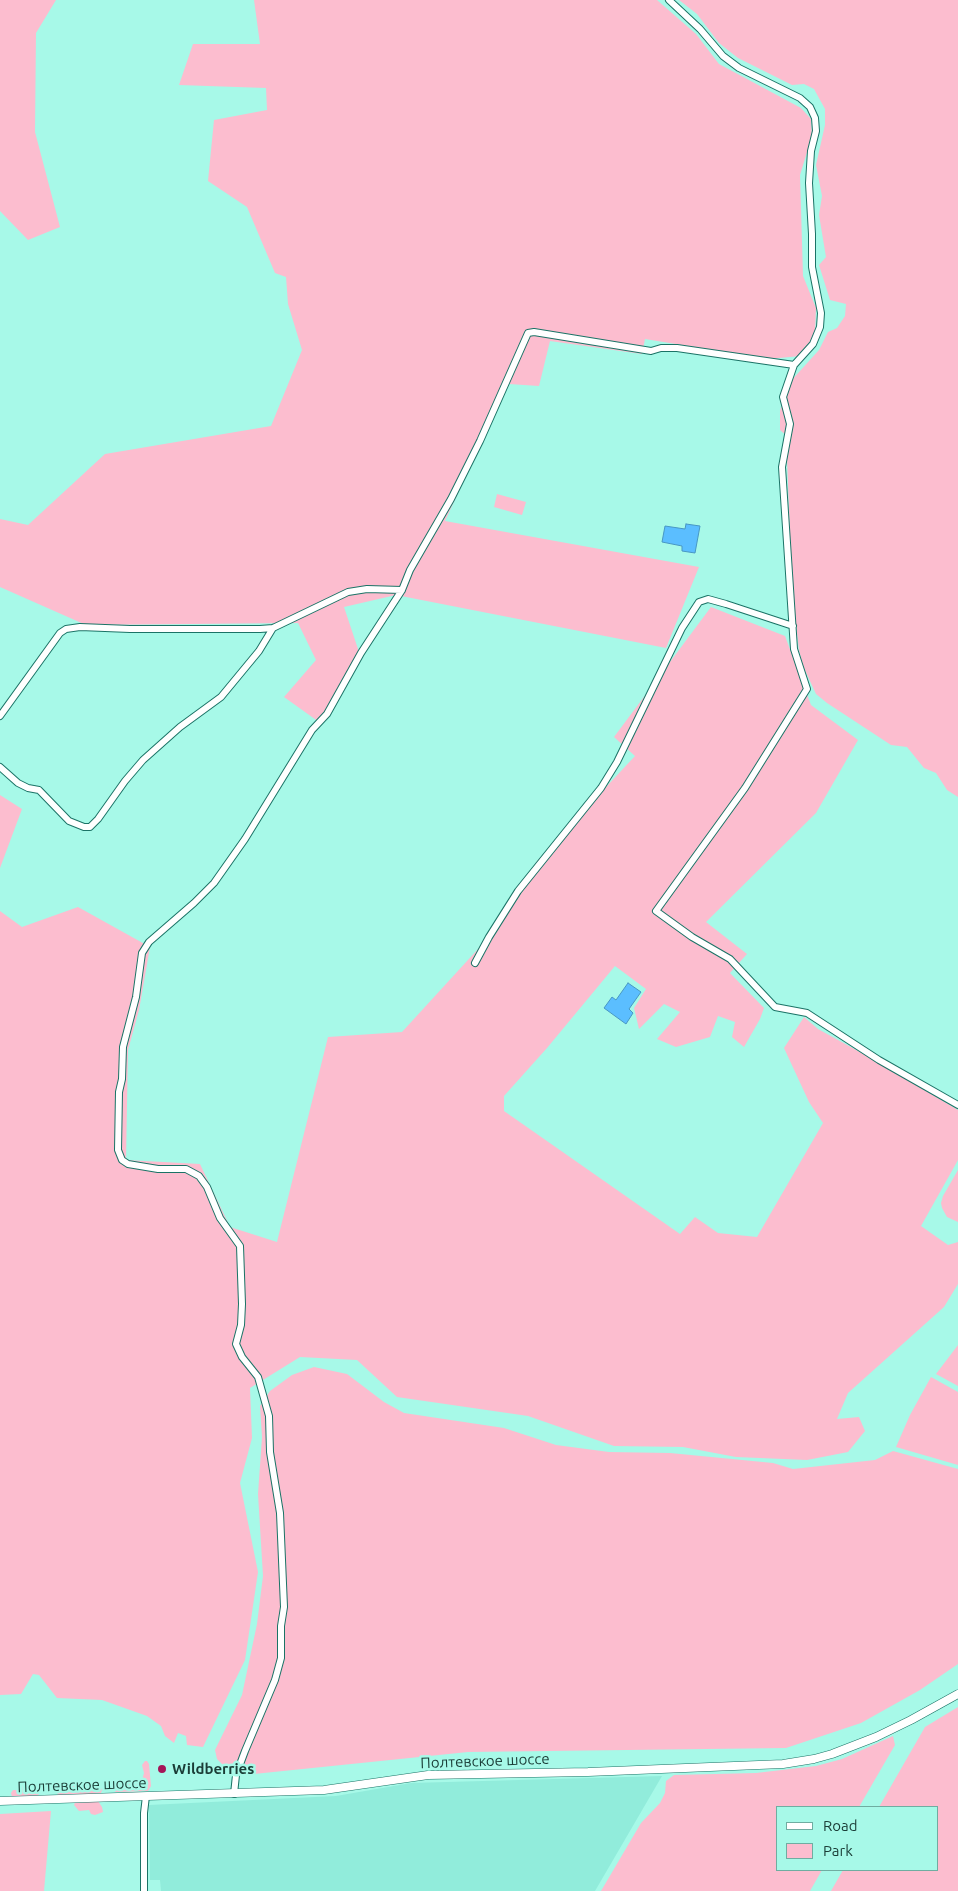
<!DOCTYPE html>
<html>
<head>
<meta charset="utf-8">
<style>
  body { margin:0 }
  #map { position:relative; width:958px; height:1891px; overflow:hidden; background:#a7f9e8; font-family:Ubuntu,sans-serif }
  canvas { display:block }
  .legend { position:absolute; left:776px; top:1806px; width:162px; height:65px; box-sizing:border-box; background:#a7f9e8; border:1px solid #6fada1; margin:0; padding:6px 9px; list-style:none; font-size:15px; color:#1a3c36 }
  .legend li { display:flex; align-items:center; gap:10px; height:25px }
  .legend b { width:25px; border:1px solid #6fada1 }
</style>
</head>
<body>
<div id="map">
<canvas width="958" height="1891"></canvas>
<ul class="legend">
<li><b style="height:6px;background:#fff"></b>Road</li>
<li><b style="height:14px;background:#fcbdcf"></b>Park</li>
</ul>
</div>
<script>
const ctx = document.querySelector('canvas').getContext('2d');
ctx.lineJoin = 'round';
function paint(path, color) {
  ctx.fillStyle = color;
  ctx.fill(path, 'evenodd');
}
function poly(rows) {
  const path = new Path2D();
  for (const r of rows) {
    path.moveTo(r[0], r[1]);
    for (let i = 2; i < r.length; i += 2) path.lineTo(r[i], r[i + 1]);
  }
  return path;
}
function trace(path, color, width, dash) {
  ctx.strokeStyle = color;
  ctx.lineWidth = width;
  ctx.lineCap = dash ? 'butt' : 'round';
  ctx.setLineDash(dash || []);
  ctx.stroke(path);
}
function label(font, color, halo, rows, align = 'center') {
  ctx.font = font + ' Ubuntu,sans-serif';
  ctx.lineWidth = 5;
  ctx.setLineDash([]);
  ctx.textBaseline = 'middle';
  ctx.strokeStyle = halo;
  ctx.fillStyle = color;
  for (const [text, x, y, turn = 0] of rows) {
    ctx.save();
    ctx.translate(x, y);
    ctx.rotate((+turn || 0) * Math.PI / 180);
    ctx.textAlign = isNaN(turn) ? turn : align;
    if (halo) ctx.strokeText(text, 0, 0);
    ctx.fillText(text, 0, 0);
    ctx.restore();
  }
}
paint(poly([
  [662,1776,595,1891,161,1891,160,1880,150,1880,149,1805,336,1796,411,1783]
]), '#91ecdb');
paint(poly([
  [0,0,56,0,36,33,35,132,60,227,28,240,0,211],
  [254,0,657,0,696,34,719,64,801,108,811,119,812,136,800,175,803,276,816,308,815,334,801,356,768,359,645,339,642,354,550,341,539,386,509,384,445,521,699,567,666,648,396,595,344,607,360,655,319,722,284,697,316,660,298,623,86,625,0,587,0,519,28,525,105,454,271,426,302,350,288,304,286,277,275,273,247,207,208,181,214,120,267,110,266,88,179,85,193,44,260,44],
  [679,0,958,0,958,797,947,790,936,773,924,768,907,747,891,745,827,703,816,694,803,666,799,650,792,589,787,458,789,438,780,430,780,411,790,382,819,350,828,332,837,328,845,316,846,304,830,300,819,265,826,257,819,215,822,196,816,165,825,125,825,109,814,89,804,84,792,85,738,58,719,43,697,14],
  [497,494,526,502,522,515,494,507],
  [711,607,785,636,811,705,858,740,816,813,706,922,747,954,730,973,764,1008,760,1019,744,1047,732,1037,735,1022,718,1016,710,1037,676,1047,657,1039,680,1012,664,1004,639,1029,634,1008,646,989,615,966,547,1048,504,1096,504,1111,680,1234,695,1217,718,1233,757,1237,823,1123,809,1102,784,1048,804,1017,818,1029,878,1062,958,1110,958,1160,921,1226,948,1245,958,1242,958,1284,944,1307,848,1393,837,1419,859,1417,865,1431,848,1452,807,1460,736,1457,683,1447,614,1446,528,1416,397,1397,357,1360,300,1357,250,1388,252,1438,240,1483,258,1572,245,1660,203,1747,187,1745,186,1736,178,1733,174,1743,165,1736,161,1726,147,1716,102,1700,57,1698,39,1675,33,1674,21,1694,0,1695,0,911,22,927,78,907,150,947,139,1010,128,1050,126,1160,200,1164,230,1227,277,1242,328,1037,402,1032,478,949,537,861,635,756,614,737],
  [0,795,22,809,0,868],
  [958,1170,958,1222,947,1217,942,1208,941,1203,943,1196],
  [958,1345,958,1386,936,1374],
  [314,1367,347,1374,384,1402,404,1413,504,1428,556,1445,609,1452,670,1453,773,1463,793,1469,875,1460,893,1451,958,1469,958,1664,920,1690,861,1723,786,1748,468,1752,254,1774,228,1770,217,1759,215,1750,242,1695,257,1624,263,1576,258,1494,262,1437,260,1406,270,1391,292,1375],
  [931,1377,958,1392,958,1465,896,1447,910,1415],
  [958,1707,958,1891,831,1891,843,1870,937,1870,937,1807,879,1807,925,1727],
  [893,1736,895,1745,859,1807,777,1807,777,1870,822,1870,810,1891,601,1891,641,1823,660,1803,665,1793,666,1781,674,1775,756,1773,816,1766,842,1759],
  [145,1761,147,1761,149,1764,151,1786,148,1791,115,1792,114,1786,116,1784,141,1784,144,1773,142,1765],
  [23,1784,42,1784,46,1787,46,1790,39,1792,38,1796,12,1797,11,1793,13,1790,22,1790],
  [57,1785,99,1785,102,1790,98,1801,102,1807,103,1812,95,1815,91,1814,89,1810,79,1811,74,1805,76,1800,58,1795,55,1790],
  [51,1811,44,1891,0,1891,0,1814]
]), '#fcbdcf');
const water = poly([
  [686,524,700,526,695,553,682,551,682,546,662,542,665,526,685,529,686,524],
  [628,983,641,992,629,1009,633,1013,626,1024,604,1008,612,997,616,1000,628,983]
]);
paint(water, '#5bbeff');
trace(water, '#4897c3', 1);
const minor = poly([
  [669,0,700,29,723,56,739,68,800,98,810,107,815,118,816,131,811,151,809,183,812,234,812,267,821,313,820,327,813,344,794,365,783,397,790,424,782,467,794,649,807,689,745,788,656,911,692,937,730,959,775,1007,807,1013,879,1060,958,1105],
  [0,716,60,633,66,629,80,627,130,629,260,629,273,628,348,592,367,589,402,590],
  [0,767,18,783,28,788,39,790,69,821,84,827,90,827,98,819,125,781,143,760,180,727,221,697,259,651,273,628],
  [475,963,489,937,518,891,601,788,617,762,682,628,699,602,708,599,726,604,793,626],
  [234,1794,236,1775,245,1751,275,1680,281,1658,281,1626,284,1607,280,1513,270,1452,269,1416,258,1377,242,1357,236,1344,241,1325,242,1304,240,1246,220,1218,207,1187,199,1176,186,1169,158,1169,128,1164,122,1160,118,1150,119,1092,122,1079,123,1047,136,997,142,953,149,942,194,903,214,883,245,839,312,730,327,714,361,653,402,590,410,570,451,499,480,441,528,333,534,332,651,351,661,348,677,348,794,365],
  [144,1891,144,1813,146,1796]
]);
const tertiary = poly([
  [0,1801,324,1790,428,1775,588,1772,783,1764,814,1759,832,1754,876,1737,911,1720,958,1694]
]);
trace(minor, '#1b7366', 8);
trace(tertiary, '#1b7366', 9);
trace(minor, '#fff', 6);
trace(tertiary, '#fff', 8);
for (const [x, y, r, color] of [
  [162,1769,5,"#a51558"]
]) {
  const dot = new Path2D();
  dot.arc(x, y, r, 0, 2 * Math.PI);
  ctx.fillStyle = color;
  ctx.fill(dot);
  trace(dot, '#a7f9e8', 2);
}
label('15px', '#1a3c36', '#a7f9e8', [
  ["Полтевское шоссе",485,1761,-2],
  ["Полтевское шоссе",82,1785,-2]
]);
label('bold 15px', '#1a3c36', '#a7f9e8', [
  ["Wildberries",172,1769]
], 'left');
</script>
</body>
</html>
